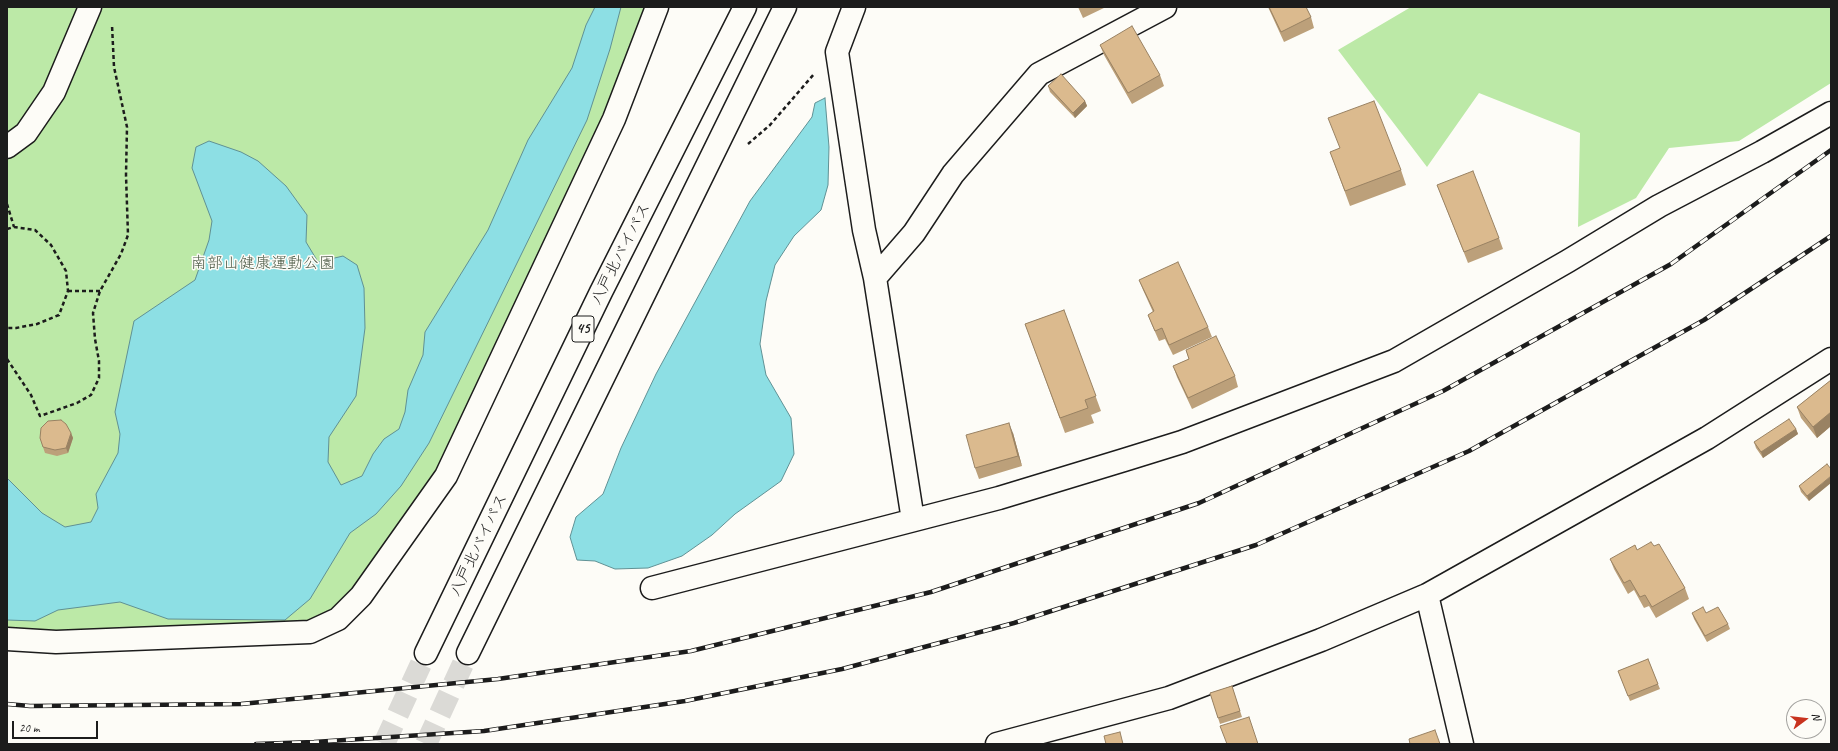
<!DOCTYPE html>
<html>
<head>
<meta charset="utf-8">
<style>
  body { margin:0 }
  #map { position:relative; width:1838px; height:751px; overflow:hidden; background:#fdfcf7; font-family:Caveat,sans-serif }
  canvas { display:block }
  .frame { position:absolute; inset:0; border:8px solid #1c1c1c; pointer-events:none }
  .north { position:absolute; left:1786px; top:699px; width:40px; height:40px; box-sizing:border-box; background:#fdfcf7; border:1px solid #a3a29f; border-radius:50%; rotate:75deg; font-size:11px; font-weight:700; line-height:16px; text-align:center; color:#1c1c1c }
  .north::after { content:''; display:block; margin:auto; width:14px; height:18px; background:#c8321e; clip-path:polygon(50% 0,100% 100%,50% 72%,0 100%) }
  .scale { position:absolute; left:12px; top:721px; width:86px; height:18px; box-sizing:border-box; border:2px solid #1c1c1c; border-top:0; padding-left:5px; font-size:12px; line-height:14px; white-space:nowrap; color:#1c1c1c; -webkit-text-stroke:3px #fdfcf7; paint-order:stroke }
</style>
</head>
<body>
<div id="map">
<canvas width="1838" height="751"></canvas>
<div class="frame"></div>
<div class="north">N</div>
<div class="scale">20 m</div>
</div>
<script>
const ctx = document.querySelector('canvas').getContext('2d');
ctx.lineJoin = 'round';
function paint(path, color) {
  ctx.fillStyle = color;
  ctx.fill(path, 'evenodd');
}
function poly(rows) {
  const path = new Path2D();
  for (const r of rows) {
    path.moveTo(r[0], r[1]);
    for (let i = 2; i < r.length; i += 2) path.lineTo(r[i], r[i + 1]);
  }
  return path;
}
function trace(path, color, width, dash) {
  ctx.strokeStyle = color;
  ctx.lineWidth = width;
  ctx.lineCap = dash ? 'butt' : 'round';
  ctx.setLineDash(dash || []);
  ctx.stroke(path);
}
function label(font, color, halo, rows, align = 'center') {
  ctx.font = font + ' Caveat,"Klee One",sans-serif';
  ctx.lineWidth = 3;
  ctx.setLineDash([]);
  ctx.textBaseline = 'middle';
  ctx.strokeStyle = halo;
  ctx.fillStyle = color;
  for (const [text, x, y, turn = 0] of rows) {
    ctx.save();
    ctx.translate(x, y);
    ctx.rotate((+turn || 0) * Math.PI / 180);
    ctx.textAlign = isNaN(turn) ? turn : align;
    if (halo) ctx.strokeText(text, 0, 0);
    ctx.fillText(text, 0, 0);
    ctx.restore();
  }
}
paint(poly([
  [7,7,657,7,446,476,361,596,310,632,7,639],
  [1411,7,1831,7,1831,83,1739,141,1669,148,1636,198,1578,227,1580,133,1479,93,1427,167,1338,50]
]), '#bce9a7');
const water = poly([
  [595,7,621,7,610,49,587,120,429,443,401,486,376,514,350,533,310,599,285,620,168,619,120,602,58,610,35,621,7,620,7,478,42,513,65,527,91,522,98,508,96,494,118,453,120,434,115,412,134,321,195,280,209,240,212,221,192,168,196,147,209,141,241,152,258,161,286,186,307,215,306,242,318,262,343,256,357,265,364,288,365,328,356,396,329,437,328,462,341,485,362,476,373,454,384,439,399,429,405,412,408,390,423,355,425,332,488,230,528,140,572,68,586,25,595,7],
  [825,98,829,147,828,185,821,210,794,236,775,265,766,301,760,344,766,375,791,418,794,454,781,481,735,514,712,535,682,556,648,568,615,569,595,561,577,560,570,537,576,517,603,494,621,448,656,374,750,201,812,117,815,103,825,98]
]);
paint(water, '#8ddfe4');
trace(water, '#609194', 1);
trace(poly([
  [384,744,426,653],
  [426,744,468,653]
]), '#dbdad6', 22, [22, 11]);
const minor = poly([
  [854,7,837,52,864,230,875,278,913,520],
  [7,147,26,133,54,92,90,7],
  [875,278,914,233,953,174,1039,74,1165,7],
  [652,588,999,498,1124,460,1182,442,1394,361,1568,261,1659,206,1762,152,1831,113],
  [1427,595,1462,744],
  [7,639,56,642,310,632,338,619,361,596,446,476,614,119,657,7],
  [997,744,1169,698,1321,640,1427,595,1707,438,1831,359]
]);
const highway = poly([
  [426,653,601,292,745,7],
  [468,653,785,7]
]);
trace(minor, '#1c1c1c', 25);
trace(highway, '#1c1c1c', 25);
trace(poly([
  [748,144,770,125,814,74],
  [7,204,14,227],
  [7,229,14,227,35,230,51,245,66,271,68,291,59,315,37,324,16,328,7,328],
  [68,291,100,291],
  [7,359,31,395,40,416,77,403,91,395,99,378,99,361,95,339,93,313,100,291,121,254,128,235,126,175,127,127,114,67,112,25]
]), '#1c1c1c', 2.5, [4, 3]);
trace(minor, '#fdfcf7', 22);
trace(highway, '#fdfcf7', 22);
const rail = poly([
  [7,704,30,706,241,704,498,679,691,651,931,592,1199,503,1443,391,1671,264,1831,150],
  [256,744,314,742,484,731,685,701,842,669,1014,623,1256,545,1469,451,1704,320,1831,236]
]);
trace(rail, '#1c1c1c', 4.5);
trace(rail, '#fdfcf7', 3, [9]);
paint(poly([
  [1078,7,1106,7,1083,18],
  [1268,7,1306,7,1311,17,1314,28,1284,42],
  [1100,45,1160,75,1164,86,1132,104,1104,55],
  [1048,86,1085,101,1087,106,1075,118,1050,92],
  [1330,152,1401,170,1406,185,1350,206],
  [1437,185,1499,238,1503,249,1468,263],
  [1139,280,1208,327,1212,337,1173,355,1165,339,1159,341,1152,325,1148,315,1153,312,1143,290],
  [1064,310,1101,411,1091,415,1094,423,1065,433,1025,324],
  [1186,350,1235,376,1238,387,1192,409,1177,377,1173,366,1189,359],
  [1831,380,1831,426,1817,438,1801,418,1797,407],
  [1796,429,1798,434,1763,458,1756,448,1754,442],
  [71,433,73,438,68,453,57,456,45,453,40,438],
  [1013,433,1022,466,979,479,975,468],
  [1831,469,1809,501,1801,492,1799,486],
  [1654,546,1685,588,1689,599,1656,618,1649,606,1644,608,1634,590,1628,594,1614,569,1610,559,1637,550],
  [1692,613,1728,624,1730,629,1707,642,1694,619],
  [1648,659,1660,689,1630,701,1618,671],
  [1232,686,1242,717,1220,724,1210,693]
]), '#bca07a');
paint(poly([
  [1085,101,1087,106,1075,118,1073,113],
  [1831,412,1831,426,1817,438,1813,427],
  [1009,423,1013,433,1022,466,1018,456],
  [1796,429,1798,434,1763,458,1761,452],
  [71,433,73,438,68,453,66,448],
  [1831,476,1831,483,1809,501,1807,496]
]), '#998263');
const building = poly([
  [1269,7,1306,7,1311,17,1281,32,1269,7],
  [1132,26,1160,75,1128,93,1100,45,1132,26],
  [1061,74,1085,101,1073,113,1048,86,1061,74],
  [1374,101,1401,170,1345,191,1330,152,1340,148,1328,118,1374,101],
  [1473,171,1499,238,1464,252,1437,185,1473,171],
  [1178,262,1208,327,1169,345,1162,328,1155,331,1148,315,1154,311,1139,280,1178,262],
  [1064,310,1096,396,1085,400,1088,408,1060,418,1025,324,1064,310],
  [1216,336,1235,376,1188,398,1173,366,1189,359,1186,350,1216,336],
  [1831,380,1831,412,1813,427,1797,407,1831,380],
  [1789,419,1796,429,1761,452,1754,442,1789,419],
  [61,420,66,424,71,433,66,448,55,450,43,447,40,438,41,428,48,421,61,420],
  [1009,423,1018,456,975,468,966,435,1009,423],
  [1827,464,1831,469,1831,476,1807,496,1799,486,1827,464],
  [1651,542,1654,546,1659,544,1685,588,1652,607,1645,595,1640,597,1630,580,1624,583,1610,559,1635,545,1637,550,1651,542],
  [1703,607,1706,613,1718,607,1728,624,1705,636,1692,613,1703,607],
  [1648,659,1658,684,1628,696,1618,671,1648,659],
  [1232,686,1240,711,1218,718,1210,693,1232,686],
  [1249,717,1258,744,1227,744,1220,726,1249,717],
  [1435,730,1440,744,1410,744,1409,739,1435,730],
  [1120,732,1123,744,1106,744,1104,736,1120,732]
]);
paint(building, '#dbba8e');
trace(building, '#998263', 1);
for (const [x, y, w] of [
  [583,329,22]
]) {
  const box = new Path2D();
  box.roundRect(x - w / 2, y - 13, w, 26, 3);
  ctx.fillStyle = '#fdfcf7';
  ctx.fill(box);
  trace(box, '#1c1c1c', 1);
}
label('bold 15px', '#1c1c1c', null, [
  ["45",583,329]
]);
label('16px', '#1c1c1c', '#fdfcf7', [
  ["八戸北バイパス",621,254,-63],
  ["八戸北バイパス",479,545,-64]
]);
label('16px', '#4c5a46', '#fdfcf7', [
  ["南部山健康運動公園",263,264]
]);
</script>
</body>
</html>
